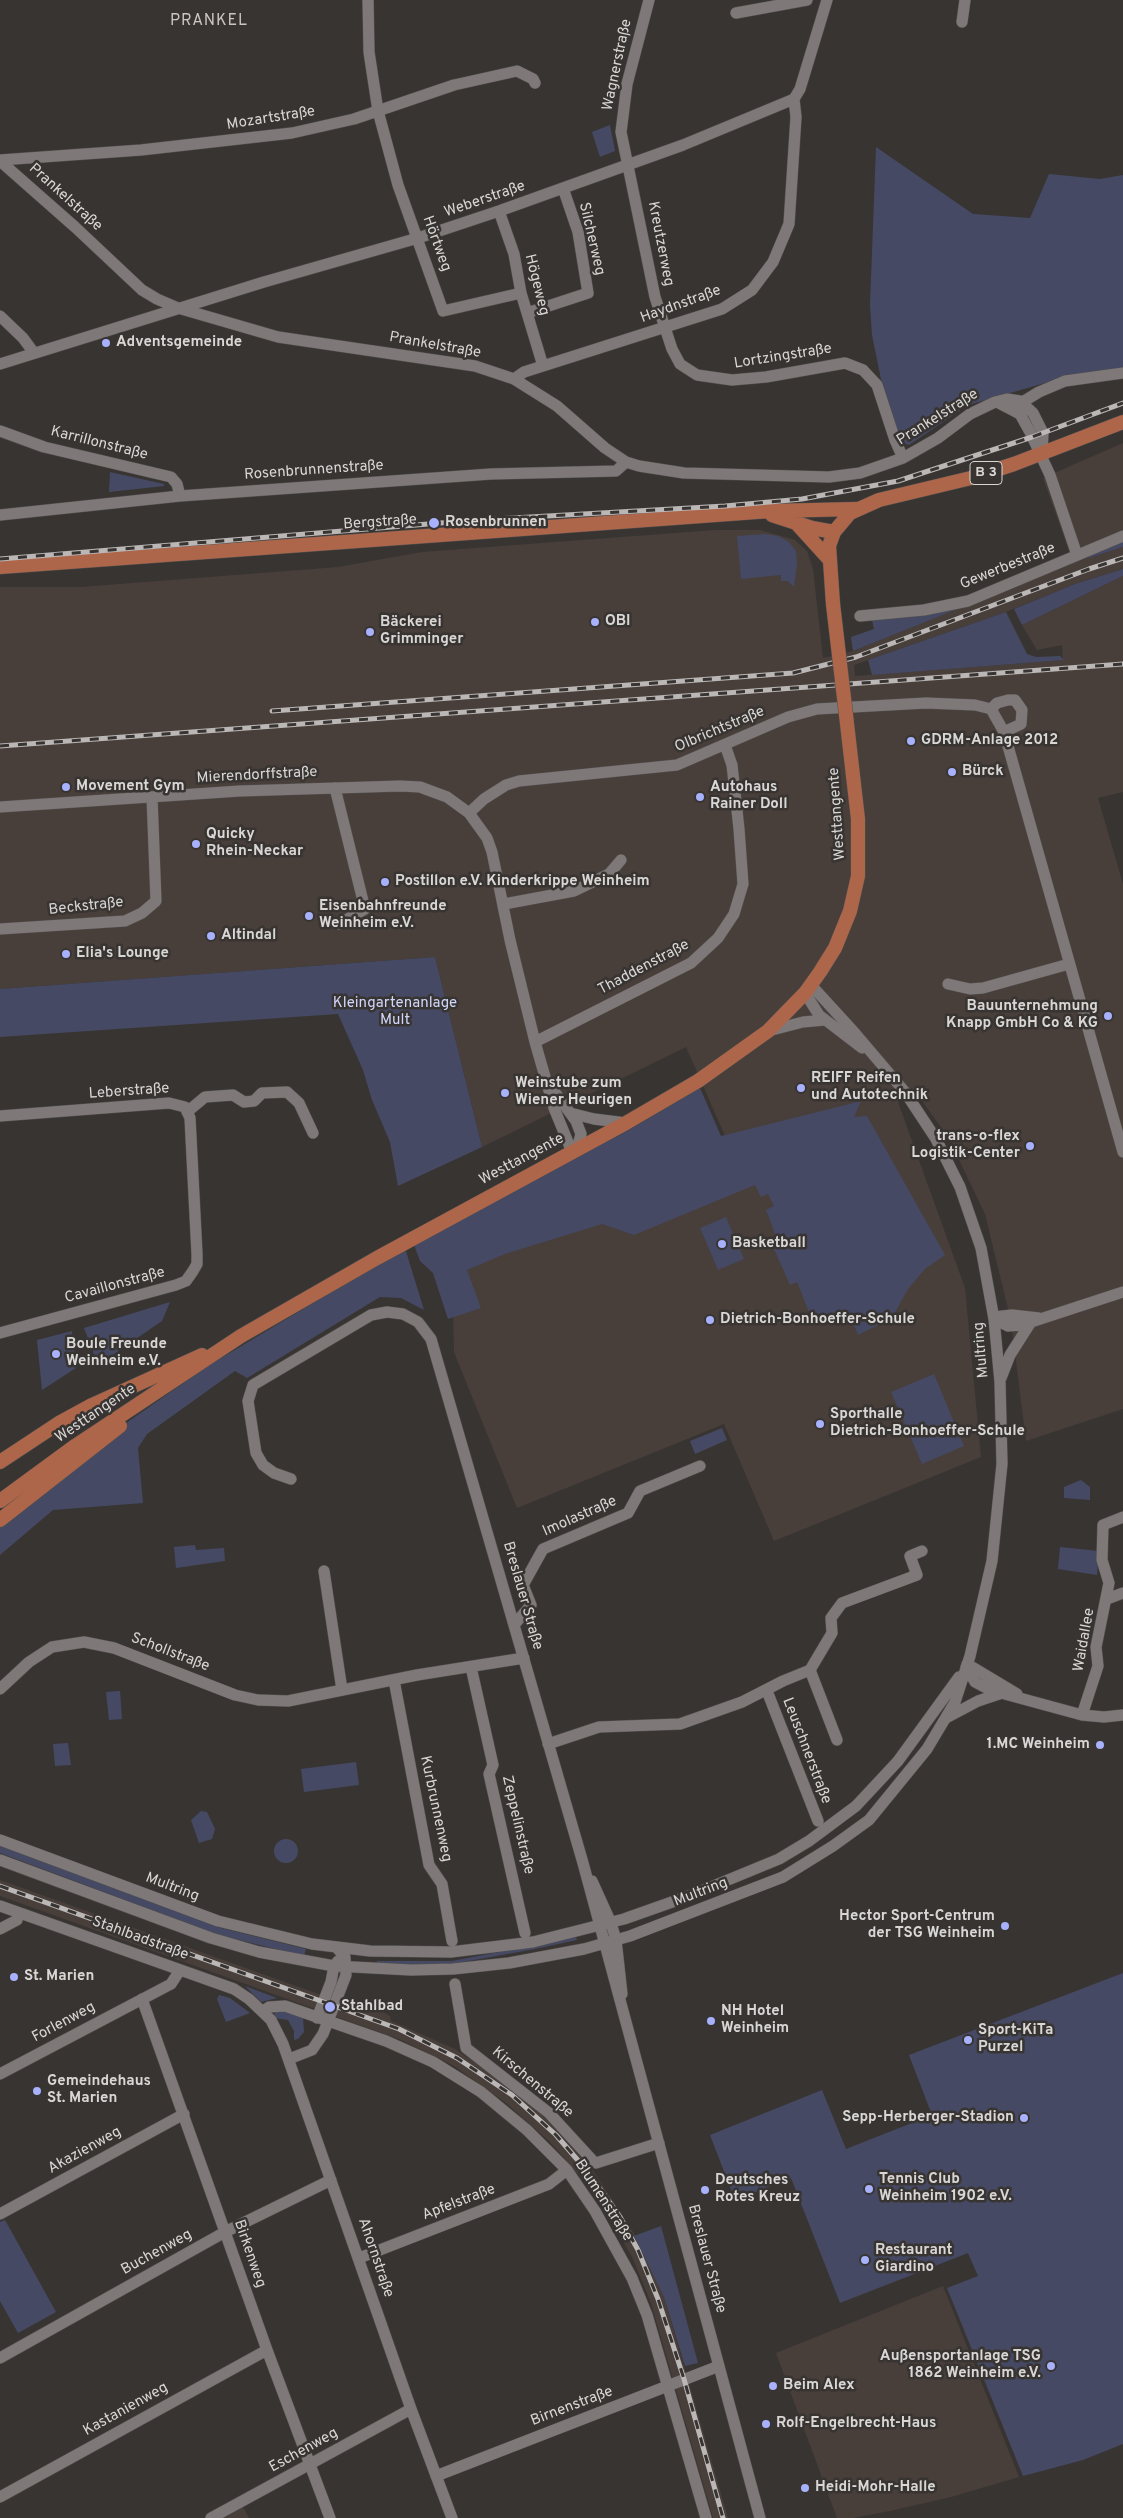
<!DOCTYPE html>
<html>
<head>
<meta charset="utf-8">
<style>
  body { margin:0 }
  canvas { display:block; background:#383432 }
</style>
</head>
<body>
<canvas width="1123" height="2518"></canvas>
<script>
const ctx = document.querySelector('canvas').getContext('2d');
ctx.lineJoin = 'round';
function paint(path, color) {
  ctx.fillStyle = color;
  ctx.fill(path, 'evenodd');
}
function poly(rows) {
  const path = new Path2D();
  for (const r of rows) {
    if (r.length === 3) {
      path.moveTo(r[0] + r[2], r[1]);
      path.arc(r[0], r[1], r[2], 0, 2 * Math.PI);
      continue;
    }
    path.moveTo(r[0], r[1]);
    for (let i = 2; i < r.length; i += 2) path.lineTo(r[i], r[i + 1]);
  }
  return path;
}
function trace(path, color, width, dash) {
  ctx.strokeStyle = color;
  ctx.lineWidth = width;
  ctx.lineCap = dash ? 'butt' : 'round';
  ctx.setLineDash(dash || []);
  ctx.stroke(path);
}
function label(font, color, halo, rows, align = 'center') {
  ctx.font = font + ' Overpass,sans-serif';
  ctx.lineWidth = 5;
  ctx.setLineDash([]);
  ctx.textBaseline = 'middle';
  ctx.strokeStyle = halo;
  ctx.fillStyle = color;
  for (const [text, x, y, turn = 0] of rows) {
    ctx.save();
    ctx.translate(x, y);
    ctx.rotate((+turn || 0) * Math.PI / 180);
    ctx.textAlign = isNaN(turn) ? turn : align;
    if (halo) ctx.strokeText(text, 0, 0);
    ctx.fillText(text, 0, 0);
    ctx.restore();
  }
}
paint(poly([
  [1123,443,1123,538,1089,558,1123,547,1123,569,1075,584,1006,612,854,665,855,676,1063,660,1062,645,1037,650,1022,625,1123,576,1123,792,1098,798,1123,884,1123,1409,1026,1441,1011,1321,985,1214,948,1137,917,1094,898,1102,965,1288,981,1457,774,1541,724,1424,517,1508,454,1352,452,1275,726,1138,686,1047,482,1147,435,957,0,989,0,587,81,587,338,567,422,552,715,530,760,530,795,540,807,551,813,569,823,658,853,651,1073,562,1043,478],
  [0,1880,349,2005,368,2003,390,2016,391,2021,455,2049,514,2089,559,2130,592,2169,635,2235,664,2297,728,2518,713,2518,651,2303,632,2257,612,2222,581,2177,549,2141,506,2103,454,2066,399,2039,0,1896],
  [943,2286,1019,2477,951,2497,890,2511,853,2518,837,2518,776,2353],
  [243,2507,249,2518,224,2518]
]), '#483e3a');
paint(poly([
  [610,125,615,151,600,157,592,132],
  [876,147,973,214,1030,218,1049,174,1100,179,1123,175,1123,369,1059,379,968,405,909,445,897,441,885,399,872,335,870,305],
  [110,472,164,484,164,486,109,492],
  [765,534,778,536,789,542,796,551,797,564,794,587,788,581,781,581,781,575,741,579,737,536],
  [1123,538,1123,547,1089,558,1088,554],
  [1123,569,1123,576,1022,625,1014,609,1075,584],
  [970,604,853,651,851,637,874,629,872,620],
  [1006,612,1027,654,1036,657,1060,656,1064,660,872,675,868,660],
  [435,957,482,1147,398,1186,390,1142,372,1100,363,1070,338,1014,0,1037,0,989],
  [700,1088,721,1136,861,1101,854,1117,867,1116,945,1255,925,1269,908,1289,892,1318,858,1335,851,1318,845,1320,841,1310,813,1322,797,1282,790,1285,774,1249,787,1243,784,1235,777,1239,766,1210,774,1206,768,1194,761,1197,755,1185,634,1235,602,1224,505,1254,467,1270,481,1308,448,1319,433,1273,420,1261,413,1242,629,1130],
  [726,1217,744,1259,718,1270,700,1228],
  [405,1248,424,1310,401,1298,380,1297,247,1378,235,1371,147,1434,138,1448,143,1503,53,1510,0,1555,0,1523,129,1421,208,1366],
  [170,1302,162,1321,98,1365,84,1328],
  [72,1331,76,1368,42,1390,37,1340],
  [934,1374,964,1446,922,1464,891,1392],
  [722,1428,727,1440,695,1454,690,1441],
  [1081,1480,1090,1487,1090,1500,1064,1498,1064,1487],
  [195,1545,196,1550,224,1548,225,1561,176,1568,174,1547],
  [1060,1547,1099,1551,1097,1575,1058,1569],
  [120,1691,122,1719,109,1720,106,1692],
  [68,1743,71,1765,55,1766,53,1744],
  [356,1762,359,1785,304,1792,301,1769],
  [201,1811,207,1812,215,1829,212,1839,199,1843,191,1820],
  [286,1851,12],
  [0,1845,221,1928,306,1949,304,1956,219,1935,0,1853],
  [576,1937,577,1940,535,1949,452,1964,377,1964,377,1961,452,1961],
  [1123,1973,1123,2444,1083,2460,1023,2476,947,2288,978,2276,968,2253,840,2303,791,2178,735,2200,710,2135,822,2090,846,2149,932,2115,909,2055],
  [245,1986,277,1998,261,2002],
  [219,1995,230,1998,250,2013,226,2022,217,1999],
  [275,2009,303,2017,304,2032,298,2039,294,2040,294,2031,288,2020,274,2018],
  [5,2220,56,2312,18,2333,0,2301,0,2222],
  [661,2226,698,2363,685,2366,664,2297,634,2236]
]), '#454963');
const minor = poly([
  [368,0,369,52,378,111,398,185,443,311,521,293],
  [649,0,627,84,621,132,655,297,672,349,680,364,697,375,732,380,766,377,845,363,863,370,877,385,895,440,903,458],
  [736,13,807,0],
  [962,22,965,0],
  [794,99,800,89,827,0],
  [0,160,141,150,292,133,354,119,454,85,517,71,533,79,535,83],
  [0,161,75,227,142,290,157,299,178,308,278,337,475,366,514,379,557,406,605,448,626,462,639,466,684,473,829,477,860,473,903,458,938,438,970,414,995,402,1007,399,1020,401,1033,413,1043,433,1042,455],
  [499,211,514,254,521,293,543,366],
  [527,313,588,293,578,232,563,188],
  [0,316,23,338,34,353],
  [0,364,264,282,418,238,499,211,683,145,794,99],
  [514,379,524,372,722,309,752,290,773,262,789,224,796,117,794,99],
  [997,402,1020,414,1030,432,1050,475,1077,555],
  [1016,406,1039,392,1065,381,1123,373],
  [0,431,44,447,171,477,177,484,180,496],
  [0,515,180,496,491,474,616,471,626,462],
  [860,616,924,610,968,601,1123,536],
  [991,709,997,703,1008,700,1015,700,1022,710,1021,724,1004,732],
  [335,788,365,909,339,924],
  [0,807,240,791,400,786,420,787,447,797,469,813,487,838,492,852,510,940,535,1042,554,1108,572,1152],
  [469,813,484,799,506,785,519,781,677,765,788,717,817,709,926,703,975,705,991,709,1004,732,1123,1152],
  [504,904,574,891,609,874,621,860],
  [0,929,125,921,142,913,156,901,152,797],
  [948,984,970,989,983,988,1069,964],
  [805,993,819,1015,862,1048],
  [768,1031,803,1022,825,1020],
  [535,1042,691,963,718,938,734,914,743,884,739,829,732,765,725,745],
  [551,1087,576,1121,581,1134,577,1149],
  [187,1112,205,1097,233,1095,244,1102,254,1101,262,1093,287,1092,299,1103,313,1133],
  [570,1113,594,1119,626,1123],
  [0,1116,169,1103,185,1107,190,1118,197,1254,197,1264,193,1271,186,1281,176,1285,0,1333],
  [994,1317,1012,1315,1039,1318],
  [994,1319,1008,1326,1022,1325,1123,1292],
  [1001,1378,1010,1355,1031,1322],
  [291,1479,274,1473,263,1465,256,1453,248,1401,253,1385,371,1315,387,1312,403,1314,418,1322,431,1339,583,1863,760,2518],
  [324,1571,342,1690],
  [1107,1599,1123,1593],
  [514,1625,531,1605,523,1585,543,1549,628,1513,640,1491,700,1466],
  [967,1664,1017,1694],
  [471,1667,493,1765,489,1774,525,1933],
  [966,1667,975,1682,990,1690,1082,1715,1104,1717,1123,1715],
  [810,1670,837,1740],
  [394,1680,429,1865,442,1884,452,1941],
  [0,1689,29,1662,52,1647,84,1642,114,1648,235,1695,258,1700,288,1701,417,1675,524,1658],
  [767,1691,818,1821],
  [1082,1715,1098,1666,1096,1647,1109,1583,1102,1560,1103,1525,1123,1517],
  [946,1718,978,1701,1002,1693],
  [548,1744,599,1727,680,1724,742,1702,783,1681,810,1670,832,1633,831,1618,842,1603,917,1575,910,1556,922,1551],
  [0,1840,218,1921,312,1944,370,1951,451,1952,533,1942,624,1919,689,1896,779,1859,809,1841,856,1806,898,1761,959,1677],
  [0,1860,211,1938,259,1952,334,1966,411,1970,453,1969,509,1963,584,1949,630,1936,783,1877,833,1846,869,1820,927,1749,955,1702,970,1656,992,1561,1002,1464,1000,1382,994,1319,981,1248,960,1187,936,1139,905,1092,854,1032,811,985],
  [592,1881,611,1923,616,1940,622,1994],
  [0,1906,234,1989,249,1999,271,2020,283,2044,411,2409,452,2518],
  [0,1929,17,1920,19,1913],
  [455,1984,466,2048,549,2113,593,2161,596,2163,659,2143],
  [142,1999,267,2350,330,2518],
  [263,2011,269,2007,285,2006,386,2041,433,2062,481,2092,527,2130,567,2170,595,2211,632,2278,647,2315,706,2518],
  [317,2018,331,1982,334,1966,338,1961],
  [289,2059,312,2050,323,2034,346,1975,345,1957,337,1948],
  [0,2074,171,1984,180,1970],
  [0,2214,184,2114],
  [359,2258,549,2184,567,2170],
  [0,2358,225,2232,331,2180],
  [436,2476,719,2366],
  [0,2497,267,2350],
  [211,2518,411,2409]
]);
const major = poly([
  [772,515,812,528,834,532],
  [798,525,828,558],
  [0,567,770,511,857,509],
  [833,604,829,546,834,532,850,513,879,500,971,478,1014,464,1123,422],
  [0,1462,59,1423,92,1405,202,1355],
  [0,1501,75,1446,241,1336,377,1258,626,1123,698,1081,768,1031,805,993,820,972,835,948,850,911,858,876,858,819,846,715],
  [0,1520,120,1426]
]);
trace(minor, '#53504f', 12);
trace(major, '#53504f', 15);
trace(minor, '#7e7978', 11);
trace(major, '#ae664a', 14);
const rail = poly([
  [0,559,477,520,725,506,802,499,898,481,1032,437,1123,403],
  [272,711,793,673,856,657,1089,569,1123,558],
  [0,746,1123,664],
  [0,1886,399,2029,457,2058,512,2095,556,2135,588,2172,620,2217,638,2250,658,2299,684,2379,723,2518]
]);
trace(rail, '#bab7b6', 5);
trace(rail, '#383432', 3, [9]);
const majorBridge = poly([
  [833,604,846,715]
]);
trace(majorBridge, '#53504f', 15, []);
trace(majorBridge, '#ae664a', 14);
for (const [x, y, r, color] of [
  [106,343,5,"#a7b1fc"],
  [434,523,6,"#a7b1fc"],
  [595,622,5,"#a7b1fc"],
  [370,632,5,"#a7b1fc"],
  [911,741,5,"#a7b1fc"],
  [952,772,5,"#a7b1fc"],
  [66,787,5,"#a7b1fc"],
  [700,797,5,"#a7b1fc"],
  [196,844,5,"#a7b1fc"],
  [385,882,5,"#a7b1fc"],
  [309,916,5,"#a7b1fc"],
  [211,936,5,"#a7b1fc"],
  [66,954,5,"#a7b1fc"],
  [1108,1016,5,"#a7b1fc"],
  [801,1088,5,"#a7b1fc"],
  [505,1093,5,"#a7b1fc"],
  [1030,1146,5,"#a7b1fc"],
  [722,1244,5,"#a7b1fc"],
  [710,1320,5,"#a7b1fc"],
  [56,1354,5,"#a7b1fc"],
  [820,1424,5,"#a7b1fc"],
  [1100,1745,5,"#a7b1fc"],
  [1005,1926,5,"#a7b1fc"],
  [14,1977,5,"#a7b1fc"],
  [330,2007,6,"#a7b1fc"],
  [711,2021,5,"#a7b1fc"],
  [968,2040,5,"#a7b1fc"],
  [37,2091,5,"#a7b1fc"],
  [1024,2118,5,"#a7b1fc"],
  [869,2189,5,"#a7b1fc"],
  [705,2190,5,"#a7b1fc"],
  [865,2260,5,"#a7b1fc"],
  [1051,2366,5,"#a7b1fc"],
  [773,2386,5,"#a7b1fc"],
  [766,2424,5,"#a7b1fc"],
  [805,2488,5,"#a7b1fc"]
]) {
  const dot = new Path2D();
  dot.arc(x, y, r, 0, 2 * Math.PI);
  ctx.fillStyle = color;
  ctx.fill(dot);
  trace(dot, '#383432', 2);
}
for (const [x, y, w] of [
  [986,473,32]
]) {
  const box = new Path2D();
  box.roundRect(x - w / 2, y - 11.5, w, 23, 4);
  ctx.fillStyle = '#383432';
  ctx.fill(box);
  trace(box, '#d9d7d6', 1);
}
label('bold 14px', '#d9d7d6', null, [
  ["B 3",986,473]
]);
label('15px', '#d9d7d6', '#383432', [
  ["Wagnerstraße",618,65,-78],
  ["Mozartstraße",271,119,-9],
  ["Prankelstraße",65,198,42],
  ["Weberstraße",485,200,-19],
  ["Silcherweg",591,239,77],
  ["Hörtweg",436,244,70],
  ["Kreutzerweg",660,244,79],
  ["Högeweg",536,285,76],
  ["Haydnstraße",681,305,-20],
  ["Prankelstraße",435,346,10],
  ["Lortzingstraße",783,357,-9],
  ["Prankelstraße",938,418,-32],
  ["Karrillonstraße",99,444,14],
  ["Rosenbrunnenstraße",314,471,-4],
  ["Bergstraße",380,523,-4],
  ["Gewerbestraße",1008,567,-22],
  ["Olbrichtstraße",720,730,-23],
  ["Mierendorffstraße",257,776,-3],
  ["Westtangente",838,814,-94],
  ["Beckstraße",86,907,-6],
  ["Thaddenstraße",644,968,-28],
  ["Leberstraße",129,1092,-4],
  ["Westtangente",522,1160,-28],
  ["Cavaillonstraße",115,1286,-15],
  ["Multring",982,1350,-95],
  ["Westtangente",96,1414,-34],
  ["Imolastraße",580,1517,-24],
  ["Breslauer Straße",522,1596,74],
  ["Waidallee",1085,1640,-80],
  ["Schollstraße",170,1653,21],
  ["Leuschnerstraße",806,1751,69],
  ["Kurbrunnenweg",435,1809,78],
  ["Zeppelinstraße",517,1825,77],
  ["Multring",172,1888,21],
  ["Multring",701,1893,-21],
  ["Stahlbadstraße",140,1939,20],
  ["Forlenweg",64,2023,-28],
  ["Kirschenstraße",532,2083,40],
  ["Akazienweg",85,2151,-29],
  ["Blumenstraße",603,2201,57],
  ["Apfelstraße",459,2203,-21],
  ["Buchenweg",157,2253,-29],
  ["Birkenweg",249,2254,71],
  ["Ahornstraße",375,2258,71],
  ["Breslauer Straße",706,2259,75],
  ["Birnenstraße",572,2407,-21],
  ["Kastanienweg",126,2410,-29],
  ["Eschenweg",304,2451,-29]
]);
label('bold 15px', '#d9d7d6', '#383432', [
  ["Adventsgemeinde",116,343],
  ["Rosenbrunnen",445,523],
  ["OBI",605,622],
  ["Bäckerei",380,623],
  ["Grimminger",380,640],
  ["GDRM-Anlage 2012",921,741],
  ["Bürck",962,772],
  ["Movement Gym",76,787],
  ["Autohaus",710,788],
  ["Rainer Doll",710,805],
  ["Quicky",206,835],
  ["Rhein-Neckar",206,852],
  ["Postillon e.V. Kinderkrippe Weinheim",395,882],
  ["Eisenbahnfreunde",319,907],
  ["Weinheim e.V.",319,924],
  ["Altindal",221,936],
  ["Elia's Lounge",76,954],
  ["Bauunternehmung",1098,1007,"right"],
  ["Knapp GmbH Co & KG",1098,1024,"right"],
  ["REIFF Reifen",811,1079],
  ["und Autotechnik",811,1096],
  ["Weinstube zum",515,1084],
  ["Wiener Heurigen",515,1101],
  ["trans-o-flex",1020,1137,"right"],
  ["Logistik-Center",1020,1154,"right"],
  ["Basketball",732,1244],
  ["Dietrich-Bonhoeffer-Schule",720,1320],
  ["Boule Freunde",66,1345],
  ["Weinheim e.V.",66,1362],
  ["Sporthalle",830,1415],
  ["Dietrich-Bonhoeffer-Schule",830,1432],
  ["1.MC Weinheim",1090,1745,"right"],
  ["Hector Sport-Centrum",995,1917,"right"],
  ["der TSG Weinheim",995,1934,"right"],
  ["St. Marien",24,1977],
  ["Stahlbad",341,2007],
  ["NH Hotel",721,2012],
  ["Weinheim",721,2029],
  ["Sport-KiTa",978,2031],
  ["Purzel",978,2048],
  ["Gemeindehaus",47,2082],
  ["St. Marien",47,2099],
  ["Sepp-Herberger-Stadion",1014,2118,"right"],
  ["Tennis Club",879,2180],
  ["Weinheim 1902 e.V.",879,2197],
  ["Deutsches",715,2181],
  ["Rotes Kreuz",715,2198],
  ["Restaurant",875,2251],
  ["Giardino",875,2268],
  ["Außensportanlage TSG",1041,2357,"right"],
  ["1862 Weinheim e.V.",1041,2374,"right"],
  ["Beim Alex",783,2386],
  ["Rolf-Engelbrecht-Haus",776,2424],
  ["Heidi-Mohr-Halle",815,2488]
], 'left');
label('15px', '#d1d7fc', '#383432', [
  ["Kleingartenanlage",395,1004],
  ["Mult",395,1021]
]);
ctx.letterSpacing = '1px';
label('16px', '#cac5c3', '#383432', [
  ["PRANKEL",209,22]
]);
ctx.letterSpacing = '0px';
</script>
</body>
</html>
